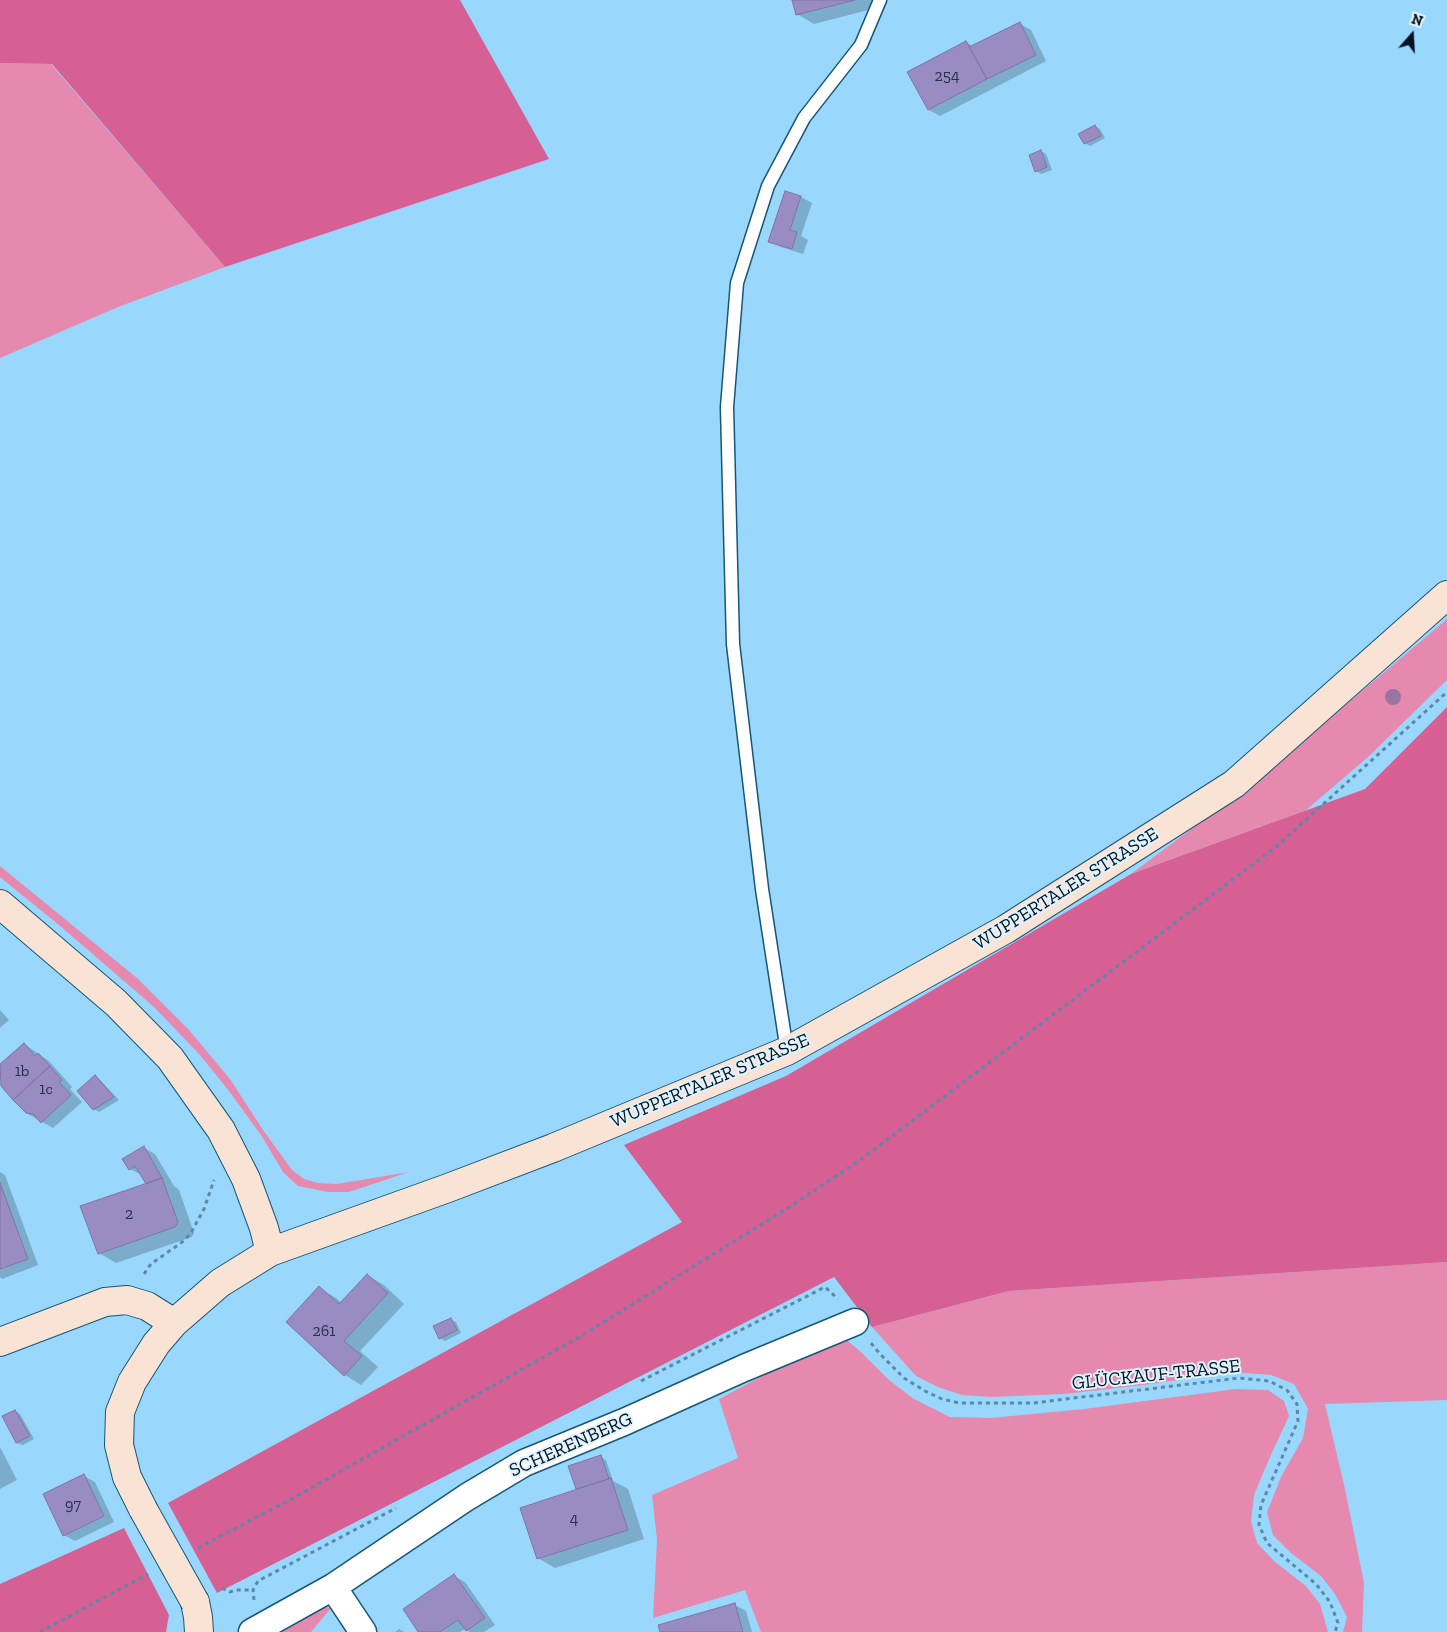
<!DOCTYPE html>
<html>
<head>
<meta charset="utf-8">
<style>
  body { margin:0 }
  #map { position:relative; width:1447px; height:1632px; overflow:hidden; background:#9ad7fc; font-family:"Zilla Slab",serif }
  canvas { display:block }
  .north { position:absolute; left:1387px; top:10px; width:50px; height:50px; -webkit-text-stroke:4px #e0f2fd; paint-order:stroke; rotate:19deg; font-size:14px; font-weight:700; line-height:20px; text-align:center; color:#001421 }
  .north::after { content:''; display:block; margin:auto; width:18px; height:22px; background:#001421; clip-path:polygon(50% 0,100% 100%,50% 72%,0 100%) }
</style>
</head>
<body>
<div id="map">
<canvas width="1447" height="1632"></canvas>
<div class="north">N</div>
</div>
<script>
const ctx = document.querySelector('canvas').getContext('2d');
ctx.lineJoin = 'round';
function paint(path, color) {
  ctx.fillStyle = color;
  ctx.fill(path, 'evenodd');
}
function poly(rows) {
  const path = new Path2D();
  for (const r of rows) {
    path.moveTo(r[0], r[1]);
    for (let i = 2; i < r.length; i += 2) path.lineTo(r[i], r[i + 1]);
  }
  return path;
}
function trace(path, color, width, dash) {
  ctx.strokeStyle = color;
  ctx.lineWidth = width;
  ctx.lineCap = dash ? 'butt' : 'round';
  ctx.setLineDash(dash || []);
  ctx.stroke(path);
}
function label(font, color, halo, rows, align = 'center') {
  ctx.font = font + ' "Zilla Slab",serif';
  ctx.lineWidth = 4;
  ctx.setLineDash([]);
  ctx.textBaseline = 'middle';
  ctx.strokeStyle = halo;
  ctx.fillStyle = color;
  for (const [text, x, y, turn = 0] of rows) {
    ctx.save();
    ctx.translate(x, y);
    ctx.rotate((+turn || 0) * Math.PI / 180);
    ctx.textAlign = isNaN(turn) ? turn : align;
    if (halo) ctx.strokeText(text, 0, 0);
    ctx.fillText(text, 0, 0);
    ctx.restore();
  }
}
paint(poly([
  [0,63,51,64,225,267,118,307,0,358],
  [1447,619,1447,680,1368,757,1305,811,1131,874,1257,780],
  [0,866,137,978,189,1030,230,1079,263,1130,292,1170,304,1179,318,1183,337,1184,409,1172,349,1192,328,1192,298,1186,283,1172,261,1135,229,1091,200,1055,154,1007,59,925,0,877],
  [1447,1262,1447,1400,1325,1404,1345,1489,1364,1583,1362,1632,1343,1632,1347,1617,1335,1594,1321,1576,1291,1553,1273,1535,1267,1512,1282,1475,1303,1438,1308,1409,1294,1384,1271,1375,1233,1372,1143,1385,1064,1394,992,1397,962,1395,938,1387,916,1376,872,1327,1009,1291],
  [844,1338,860,1351,889,1380,914,1399,950,1417,991,1418,1084,1409,1236,1389,1268,1390,1284,1401,1289,1416,1270,1457,1254,1495,1251,1521,1257,1543,1275,1562,1306,1586,1320,1604,1328,1632,761,1632,745,1590,653,1618,657,1540,652,1495,738,1458,719,1399,815,1348],
  [317,1607,331,1608,311,1632,282,1632]
]), '#e58aae');
paint(poly([
  [0,0,460,0,549,159,225,267,52,64,0,63],
  [1447,707,1447,1262,1009,1291,872,1327,834,1277,217,1593,168,1503,682,1222,624,1145,786,1076,1131,874,1365,789],
  [124,1528,169,1615,166,1632,0,1632,0,1584]
]), '#d66093');
paint(poly([
  [794,0,874,0,876,8,814,24,797,14],
  [1020,24,1031,30,1046,61,940,116,929,110,966,42,973,46],
  [1095,126,1100,129,1105,138,1090,146,1085,143],
  [1041,151,1046,154,1052,170,1041,174,1036,171],
  [786,192,801,197,812,203,801,236,808,240,803,254,781,247,770,241],
  [0,1010,9,1020,0,1028],
  [24,1044,49,1061,72,1087,70,1089,82,1102,53,1128,26,1113,0,1075,0,1066],
  [95,1077,100,1080,119,1100,99,1112,94,1109],
  [144,1148,155,1154,174,1186,179,1190,194,1233,192,1237,116,1263,99,1253,148,1185,142,1175,130,1169],
  [0,1172,5,1175,38,1265,2,1279,0,1277],
  [367,1275,384,1285,404,1304,360,1351,378,1367,361,1385,345,1375,319,1288,336,1298,342,1303],
  [451,1320,456,1322,461,1333,445,1341,440,1338],
  [15,1411,20,1414,34,1439,23,1445,17,1443,4,1417],
  [0,1447,17,1480,0,1489],
  [601,1457,606,1460,613,1481,628,1489,644,1539,555,1568,538,1558,577,1489,570,1467],
  [84,1476,95,1482,114,1522,75,1541,64,1535],
  [454,1576,465,1582,495,1625,484,1632,470,1632,465,1629,460,1632,420,1632],
  [735,1605,746,1611,752,1632,661,1632],
  [399,1629,404,1632,395,1632]
]), '#0003');
const building = poly([
  [792,0,855,0,796,15,792,0],
  [1020,22,1036,55,987,79,969,47,1020,22],
  [966,41,987,79,928,110,907,72,966,41],
  [1095,125,1101,136,1084,144,1078,134,1095,125],
  [1041,150,1047,167,1035,172,1029,155,1041,150],
  [785,191,801,196,790,230,797,232,792,249,768,242,785,191],
  [24,1043,35,1056,38,1053,50,1066,13,1100,1,1086,0,1064,24,1043],
  [50,1066,62,1080,59,1082,71,1095,41,1123,33,1114,26,1113,13,1100,50,1066],
  [95,1075,114,1097,93,1110,77,1091,95,1075],
  [144,1146,162,1178,146,1184,135,1166,129,1170,122,1159,144,1146],
  [162,1178,178,1222,175,1227,98,1254,80,1206,162,1178],
  [0,1183,28,1259,0,1269,0,1183],
  [367,1274,388,1293,344,1341,362,1356,344,1376,286,1322,319,1286,339,1304,367,1274],
  [451,1318,457,1330,439,1339,433,1326,451,1318],
  [15,1410,30,1436,16,1443,2,1416,15,1410],
  [601,1455,609,1479,576,1489,568,1466,601,1455],
  [84,1474,104,1516,63,1536,43,1494,84,1474],
  [611,1478,628,1530,537,1559,520,1508,611,1478],
  [454,1574,485,1618,466,1631,458,1620,440,1632,418,1632,403,1609,454,1574],
  [735,1603,743,1632,660,1632,658,1625,735,1603]
]);
paint(building, '#998cc3');
trace(building, '#8073a8', 1);
const lane = poly([
  [787,1051,762,889,733,644,727,407,737,283,768,186,804,118,861,45,880,0]
]);
const street = poly([
  [333,1587,363,1632],
  [252,1632,333,1587,467,1497,524,1463,624,1422,744,1368,855,1322]
]);
const secondary = poly([
  [0,904,116,1003,170,1058,221,1130,246,1179,264,1228,270,1252],
  [0,1342,105,1302,127,1300,147,1306,174,1323],
  [143,1509,127,1477,119,1445,120,1412,132,1382,156,1344,174,1323,220,1283,270,1252,448,1188,553,1148,787,1051,1006,929,1234,784,1447,595],
  [195,1602,198,1617,199,1632]
]);
trace(lane, '#165676', 15);
trace(street, '#165676', 29);
trace(secondary, '#165676', 30);
trace(poly([
  [144,1274,151,1264,185,1240,192,1231,204,1209,214,1180],
  [871,1343,880,1354,904,1378,925,1391,942,1399,959,1403,1033,1403,1239,1378,1269,1381,1287,1390,1297,1404,1298,1421,1261,1505,1259,1525,1267,1543,1316,1584,1330,1602,1338,1623,1335,1632],
  [641,1381,825,1287,838,1299],
  [198,1548,295,1497,581,1336,791,1206,860,1160,1277,846,1447,692],
  [222,1588,230,1592,235,1590,253,1590],
  [254,1600,253,1590,258,1581,396,1508],
  [40,1632,148,1574]
]), '#5c89a4', 3, [4, 4]);
trace(lane, '#fff', 12);
trace(street, '#fff', 26);
trace(secondary, '#f9e3d4', 28);
const secondaryBridge = poly([
  [143,1509,195,1602]
]);
trace(secondaryBridge, '#165676', 30, []);
trace(secondaryBridge, '#f9e3d4', 28);
ctx.fillStyle = '#9576a3';
for (const [x, y] of [
  [1393,697]
]) {
  ctx.beginPath();
  ctx.arc(x, y, 8, 0, 2 * Math.PI);
  ctx.fill();
}
label('16px', '#26324a', null, [
  ["254",947,76],
  ["1b",22,1071],
  ["1c",46,1089],
  ["2",129,1214],
  ["261",324,1331],
  ["97",73,1505],
  ["4",574,1519]
]);
label('19px', '#001421', '#e0f2fd', [
  ["WUPPERTALER STRASSE",1066,889,-32],
  ["WUPPERTALER STRASSE",710,1081,-23],
  ["GLÜCKAUF-TRASSE",1156,1375,-6],
  ["SCHERENBERG",571,1445,-24]
]);
</script>
</body>
</html>
